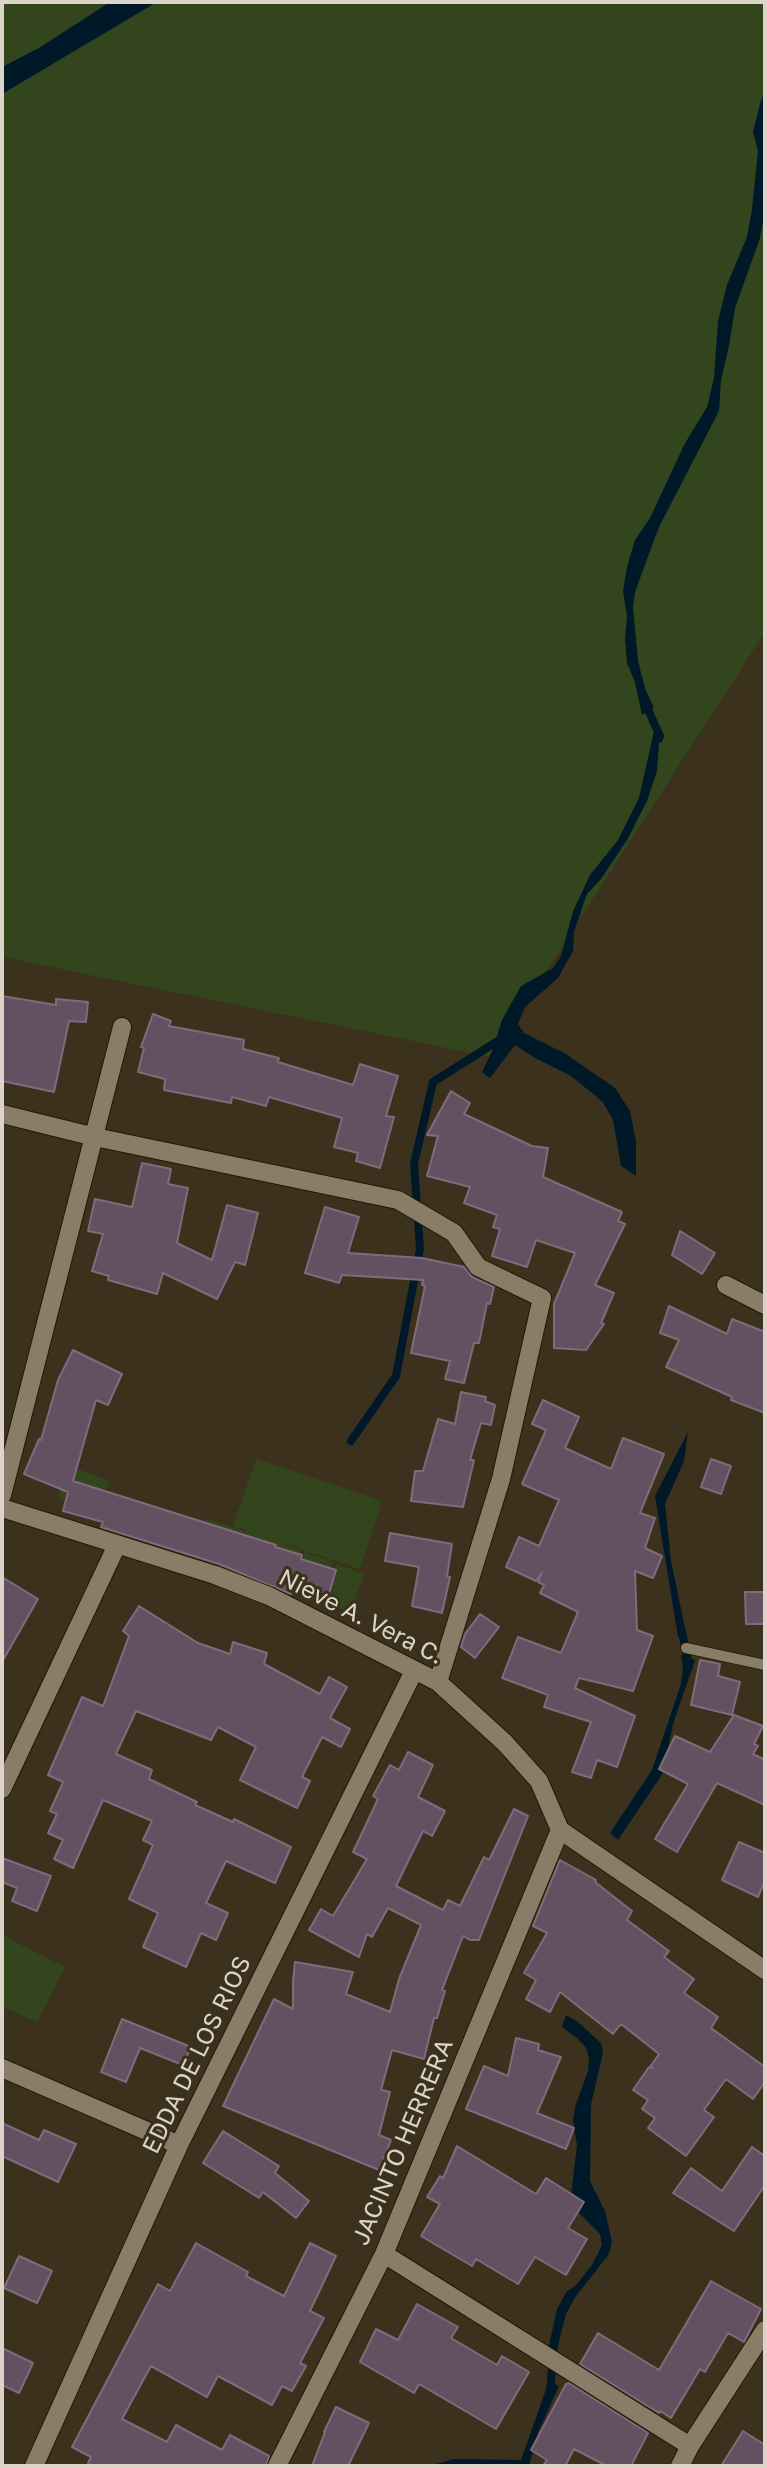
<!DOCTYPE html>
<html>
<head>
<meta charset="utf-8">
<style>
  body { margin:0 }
  #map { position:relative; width:767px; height:2468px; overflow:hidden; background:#3b311d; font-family:"Golos Text",sans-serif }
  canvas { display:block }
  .frame { position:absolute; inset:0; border:4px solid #dbd4c8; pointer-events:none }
</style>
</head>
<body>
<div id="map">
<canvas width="767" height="2468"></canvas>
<div class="frame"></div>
</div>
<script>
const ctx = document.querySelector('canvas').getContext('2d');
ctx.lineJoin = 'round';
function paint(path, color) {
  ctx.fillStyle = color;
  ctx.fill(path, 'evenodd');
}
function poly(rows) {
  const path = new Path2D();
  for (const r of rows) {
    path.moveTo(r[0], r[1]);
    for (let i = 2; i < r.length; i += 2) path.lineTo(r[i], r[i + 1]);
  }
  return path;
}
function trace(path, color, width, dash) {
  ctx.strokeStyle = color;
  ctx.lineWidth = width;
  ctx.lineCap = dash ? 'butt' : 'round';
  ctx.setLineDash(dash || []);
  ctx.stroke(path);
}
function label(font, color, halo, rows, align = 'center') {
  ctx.font = font + ' "Golos Text",sans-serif';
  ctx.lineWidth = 6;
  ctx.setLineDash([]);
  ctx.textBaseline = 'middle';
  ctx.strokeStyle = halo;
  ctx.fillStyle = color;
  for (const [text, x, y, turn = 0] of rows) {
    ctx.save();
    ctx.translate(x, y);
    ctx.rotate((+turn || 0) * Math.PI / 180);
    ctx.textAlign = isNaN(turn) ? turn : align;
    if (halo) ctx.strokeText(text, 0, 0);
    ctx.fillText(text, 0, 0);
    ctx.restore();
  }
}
paint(poly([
  [2,2,765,2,765,632,491,1057,2,957],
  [256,1459,382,1501,360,1569,270,1539,302,1551,290,1589,194,1547,205,1518,244,1531,235,1558,246,1530,233,1526],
  [70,1466,109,1481,97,1512,58,1496],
  [305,1552,333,1562,319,1601,292,1590],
  [336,1564,364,1574,351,1613,323,1603],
  [2,1935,65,1967,37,2023,2,2006]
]), '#32451d');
paint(poly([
  [110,2,157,2,2,94,2,67,39,48],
  [765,91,765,209,760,238,735,308,729,346,721,380,719,411,659,527,635,592,633,607,638,661,645,688,654,708,642,715,635,682,627,663,625,639,627,616,623,591,627,567,635,540,650,518,684,445,707,407,714,378,718,321,727,285,747,237,752,209,758,151,753,132,761,100],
  [660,730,657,771,647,801,627,840,601,879,587,894,574,932,573,951,558,978,525,1007,518,1024,524,1033,566,1054,615,1088,630,1111,636,1142,636,1176,621,1166,613,1120,603,1102,571,1076,535,1058,515,1045,490,1078,482,1072,493,1049,502,1020,521,986,553,968,561,956,573,911,590,875,618,840,639,798,654,731],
  [688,1432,684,1461,665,1504,671,1561,688,1642,678,1637,655,1496],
  [681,1655,695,1660,673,1724,663,1773,618,1840,610,1833,652,1770,681,1684,683,1667],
  [566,2015,578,2022,601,2043,603,2053,591,2104,590,2181,605,2211,612,2242,609,2254,576,2296,566,2314,557,2349,549,2346,557,2309,566,2292,576,2285,592,2265,602,2245,600,2234,570,2204,577,2145,573,2121,575,2107,588,2071,589,2058,586,2048,577,2038,562,2027],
  [549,2381,559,2386,538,2432,529,2466,429,2466,454,2459,521,2460]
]), '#001929');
trace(poly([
  [645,703,660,736,659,739],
  [351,1441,396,1376,420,1249,414,1164,433,1082,501,1039],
  [682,1632,689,1667],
  [550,2390,555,2337]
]), '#001929', 8);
const building = poly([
  [2,996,56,1005,56,999,88,1002,86,1022,69,1021,54,1092,2,1081,2,996],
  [153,1014,171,1021,169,1026,244,1040,243,1049,279,1058,278,1062,353,1085,360,1064,398,1076,386,1116,394,1117,380,1168,356,1161,358,1153,334,1147,342,1118,269,1097,266,1106,232,1097,231,1103,164,1090,165,1079,138,1072,144,1048,141,1047,153,1014],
  [451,1091,470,1103,464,1114,532,1146,548,1148,543,1177,622,1212,618,1221,625,1224,595,1285,614,1293,601,1323,604,1324,586,1350,554,1348,554,1304,575,1253,536,1240,527,1267,492,1256,500,1229,493,1227,497,1215,464,1203,470,1187,427,1176,438,1136,427,1135,451,1091],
  [142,1163,171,1169,168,1184,188,1188,177,1243,212,1260,227,1205,258,1213,245,1265,235,1262,217,1299,163,1273,157,1294,108,1280,109,1276,92,1271,103,1234,88,1231,95,1199,132,1207,142,1163],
  [325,1207,359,1217,348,1253,422,1258,464,1267,472,1277,494,1287,490,1304,487,1303,479,1343,474,1343,464,1383,445,1379,450,1361,411,1353,425,1286,422,1285,423,1280,342,1275,339,1283,305,1273,325,1207],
  [680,1231,715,1253,702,1274,672,1255,680,1231],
  [669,1306,727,1334,732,1319,765,1332,765,1413,731,1400,732,1397,666,1367,679,1340,660,1333,669,1306],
  [73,1350,122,1374,108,1405,96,1400,73,1481,276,1545,275,1547,302,1555,301,1559,336,1570,328,1597,293,1587,291,1594,219,1564,101,1527,103,1522,63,1511,68,1492,24,1474,39,1439,41,1440,58,1380,73,1350],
  [461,1392,486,1397,485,1401,495,1405,491,1425,481,1423,470,1460,474,1460,463,1507,411,1501,415,1471,423,1471,438,1419,455,1424,461,1392],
  [543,1400,579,1417,565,1448,611,1469,623,1438,664,1454,640,1513,655,1518,645,1548,662,1556,653,1578,635,1571,637,1630,653,1636,633,1691,579,1678,575,1688,635,1716,617,1767,597,1760,591,1778,572,1772,591,1722,544,1707,548,1695,502,1678,518,1637,561,1653,578,1612,540,1593,544,1585,538,1582,542,1572,536,1581,506,1567,519,1537,539,1546,559,1500,522,1484,546,1430,532,1424,543,1400],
  [711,1459,731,1466,721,1494,701,1487,711,1459],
  [390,1533,452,1544,447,1576,450,1577,442,1613,412,1606,419,1567,385,1561,390,1533],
  [2,1577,38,1599,2,1662,2,1577],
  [745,1592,765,1592,765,1624,746,1624,745,1592],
  [139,1606,198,1643,230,1654,233,1642,267,1653,264,1664,320,1694,329,1677,347,1687,330,1718,350,1729,341,1747,322,1737,302,1777,310,1781,297,1808,240,1780,256,1747,218,1727,211,1740,136,1711,116,1754,152,1770,149,1779,197,1802,195,1805,233,1822,234,1819,291,1847,275,1883,226,1861,206,1903,228,1913,216,1940,201,1933,186,1967,143,1947,158,1913,129,1899,153,1845,143,1840,152,1821,103,1800,73,1868,54,1859,63,1840,48,1833,57,1814,50,1811,63,1782,48,1775,82,1697,103,1706,129,1636,123,1631,139,1606],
  [480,1614,499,1627,475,1658,461,1647,465,1634,480,1614],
  [700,1660,720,1664,718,1676,740,1682,732,1715,691,1705,700,1660],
  [734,1715,763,1726,754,1744,758,1746,753,1754,765,1760,765,1805,717,1783,677,1852,655,1839,688,1784,659,1769,675,1736,710,1752,734,1715],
  [408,1752,433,1765,418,1797,445,1811,432,1836,423,1831,396,1886,443,1910,448,1900,460,1906,484,1857,489,1860,514,1809,528,1816,479,1940,470,1940,463,1936,442,1990,445,1991,437,2018,434,2018,424,2059,392,2050,381,2090,390,2092,379,2135,391,2140,379,2170,223,2106,274,1999,293,2009,293,1981,295,1962,353,1972,346,1994,390,2012,399,1979,421,1925,388,1908,372,1937,367,1934,359,1957,309,1930,321,1909,333,1916,367,1859,353,1852,378,1799,373,1796,390,1765,399,1770,408,1752],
  [739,1842,765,1853,765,1880,758,1897,722,1880,739,1842],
  [2,1858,51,1876,37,1911,12,1901,17,1888,2,1882,2,1858],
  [560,1860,596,1880,595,1882,632,1911,627,1920,669,1951,664,1957,694,1979,684,1993,718,2017,711,2028,765,2067,765,2082,753,2099,726,2079,704,2110,714,2117,686,2156,648,2128,655,2118,642,2109,648,2100,633,2090,649,2067,653,2068,650,2067,659,2054,621,2024,613,2034,560,1992,550,2012,526,1999,536,1980,524,1973,547,1933,533,1926,560,1860],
  [122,2019,191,2047,183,2065,140,2048,126,2082,101,2072,122,2019],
  [516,2038,539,2044,538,2050,561,2057,537,2113,574,2128,566,2149,466,2109,484,2066,508,2076,516,2038],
  [2,2123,39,2140,44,2130,76,2144,58,2182,2,2156,2,2123],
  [223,2131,279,2166,275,2173,309,2201,296,2218,263,2192,259,2198,203,2163,223,2131],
  [457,2146,536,2194,546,2178,584,2202,568,2228,587,2239,566,2275,535,2257,518,2284,476,2259,472,2266,421,2236,440,2204,427,2197,440,2176,443,2178,457,2146],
  [752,2147,765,2156,765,2185,734,2231,673,2193,691,2168,722,2191,752,2147],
  [196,2243,248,2272,246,2276,284,2296,310,2243,336,2256,310,2311,324,2318,300,2363,306,2366,292,2391,282,2386,272,2405,218,2376,207,2397,151,2366,122,2419,167,2442,176,2425,222,2450,230,2435,269,2456,266,2466,87,2466,91,2457,72,2447,158,2284,170,2291,196,2243],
  [19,2256,52,2271,37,2303,4,2288,19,2256],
  [711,2281,761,2309,744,2342,728,2333,705,2372,700,2369,671,2418,660,2411,659,2413,580,2364,598,2333,659,2370,711,2281],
  [417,2304,458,2327,451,2338,497,2365,502,2356,529,2372,496,2429,419,2384,414,2393,360,2362,376,2329,398,2340,417,2304],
  [2,2348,33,2363,19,2393,2,2385,2,2348],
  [569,2383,648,2433,631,2466,607,2466,574,2449,565,2466,543,2466,547,2460,531,2450,566,2384,569,2383],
  [336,2407,369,2423,348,2466,312,2466,325,2432,324,2432,336,2407],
  [743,2431,765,2445,765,2466,721,2466,743,2431]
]);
paint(building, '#635061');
trace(building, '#7f6b7c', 2);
const service = poly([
  [686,1648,765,1665]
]);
const minor = poly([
  [2,1114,95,1137,398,1200,454,1233,478,1267,542,1298,501,1479,438,1682],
  [726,1285,765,1305],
  [2,1495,122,1027],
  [2,1508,215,1575,269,1596,438,1682,505,1743,539,1781,560,1830,765,1970],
  [2,1789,117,1545],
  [2,2068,179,2145],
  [384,2254,690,2446],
  [34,2466,179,2145,414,1671],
  [277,2466,384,2254,560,1830],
  [680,2466,690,2446,765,2330]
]);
trace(service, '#221805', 12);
trace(minor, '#221805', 20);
trace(service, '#897d67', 10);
trace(minor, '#897d67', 18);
label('24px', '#dbd4c8', '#3b311d', [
  ["Nieve A. Vera C.",361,1617,27],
  ["EDDA DE LOS RIOS",197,2055,-64],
  ["JACINTO HERRERA",403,2142,-67]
]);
</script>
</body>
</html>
